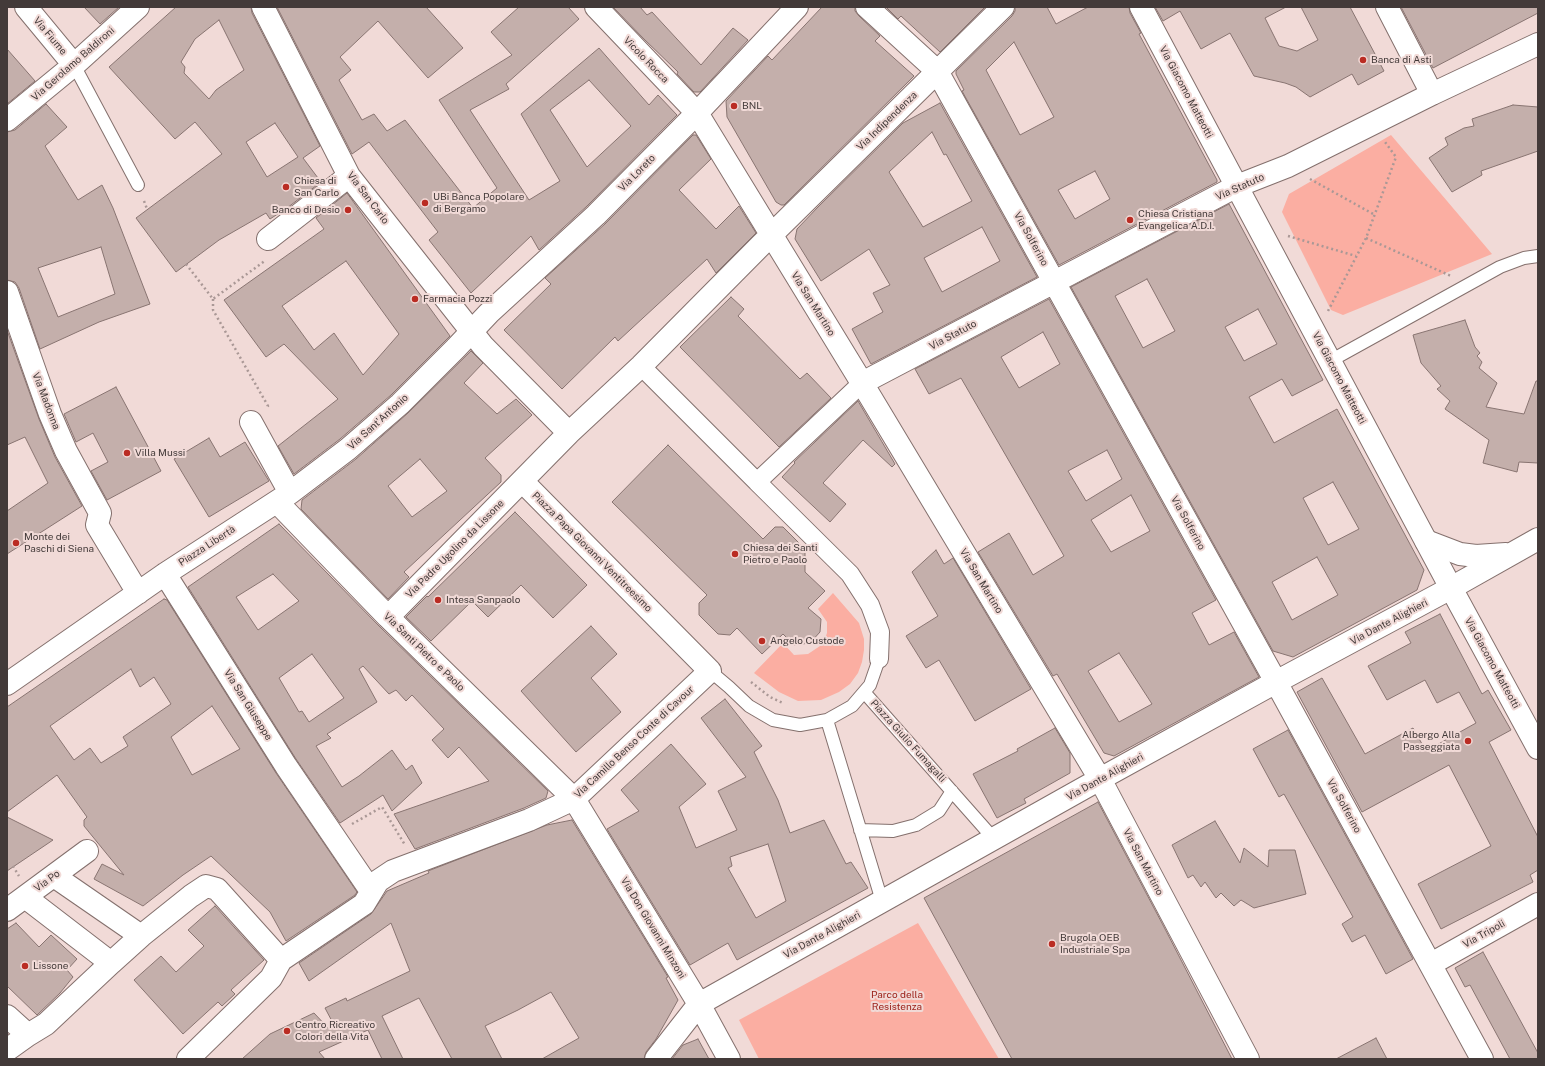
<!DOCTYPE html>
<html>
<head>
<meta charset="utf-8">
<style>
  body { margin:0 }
  #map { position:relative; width:1545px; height:1066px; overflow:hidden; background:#f1dad7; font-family:"Public Sans",sans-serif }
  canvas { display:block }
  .frame { position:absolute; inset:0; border:8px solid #433a39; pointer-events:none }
</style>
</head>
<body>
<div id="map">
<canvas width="1545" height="1066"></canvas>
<div class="frame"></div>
</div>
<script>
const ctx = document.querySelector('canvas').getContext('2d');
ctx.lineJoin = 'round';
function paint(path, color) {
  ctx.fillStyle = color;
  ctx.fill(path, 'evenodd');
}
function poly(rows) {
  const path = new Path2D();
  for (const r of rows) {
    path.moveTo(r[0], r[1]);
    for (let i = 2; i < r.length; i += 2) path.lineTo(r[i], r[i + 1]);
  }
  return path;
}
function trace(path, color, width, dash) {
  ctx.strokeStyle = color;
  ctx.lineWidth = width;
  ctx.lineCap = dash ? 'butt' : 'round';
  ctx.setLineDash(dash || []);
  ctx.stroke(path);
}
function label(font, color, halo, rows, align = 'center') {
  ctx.font = font + ' "Public Sans",sans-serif';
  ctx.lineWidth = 4;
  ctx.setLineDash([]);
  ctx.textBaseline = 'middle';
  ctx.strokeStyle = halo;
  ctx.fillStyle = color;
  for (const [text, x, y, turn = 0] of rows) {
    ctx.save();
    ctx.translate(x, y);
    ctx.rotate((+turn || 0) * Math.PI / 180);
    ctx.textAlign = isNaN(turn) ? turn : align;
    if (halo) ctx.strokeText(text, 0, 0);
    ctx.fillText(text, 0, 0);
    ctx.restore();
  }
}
paint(poly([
  [1391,135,1492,254,1343,315,1331,310,1282,212,1289,194],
  [833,593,859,623,864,639,864,650,862,662,858,673,850,684,839,692,821,700,798,701,779,692,754,673,783,643,794,655,808,654,823,644,827,633,827,622,818,609],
  [918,923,999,1059,759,1059,739,1020]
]), '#fbaea2');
const building = poly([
  [84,7,119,7,100,24,84,7],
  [176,7,251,7,252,13,320,146,303,158,321,182,287,208,270,219,266,213,219,240,176,272,136,218,222,154,195,122,175,139,109,67,176,7],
  [219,20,244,70,216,90,209,99,184,73,185,67,181,62,195,39,219,20],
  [275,123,298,157,267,177,246,142,275,123],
  [277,7,426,7,463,48,428,78,378,21,340,57,351,70,339,80,362,120,374,114,387,131,405,120,473,208,497,188,439,100,512,55,491,32,519,7,568,7,579,19,506,84,509,89,470,110,529,200,560,181,521,114,599,48,649,105,658,95,677,115,587,206,539,250,531,236,471,293,429,240,438,232,369,142,352,154,277,7],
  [589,80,631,126,587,167,550,110,589,80],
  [613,7,640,7,647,15,652,12,701,65,733,28,748,40,700,92,694,92,677,74,678,72,644,39,613,7],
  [822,7,855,7,855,11,859,16,880,36,875,41,914,76,784,205,781,205,776,202,727,117,726,101,768,56,772,60,822,7],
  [886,7,985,7,940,52,901,16,898,19,886,7],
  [1015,7,1047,7,1056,24,1088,7,1129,7,1130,13,1141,33,1139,34,1217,180,1217,182,1059,265,962,91,964,90,956,74,956,71,1012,16,1015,11,1015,7],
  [1014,42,1054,117,1020,135,986,70,1014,42],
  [1095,171,1110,199,1075,219,1058,190,1095,171],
  [1155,7,1286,7,1265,18,1279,46,1297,51,1318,40,1301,7,1350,7,1384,71,1358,85,1352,74,1310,97,1296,87,1285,83,1254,76,1230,33,1201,49,1180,11,1163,21,1155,7],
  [1401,7,1538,7,1538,13,1433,68,1401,7],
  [7,49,35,81,7,104,7,49],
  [940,103,1037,277,871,364,852,329,883,312,873,293,890,285,869,249,821,281,795,239,797,229,818,207,903,123,940,103],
  [932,132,944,155,946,154,972,201,923,227,889,172,932,132],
  [982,227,1000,261,942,292,924,258,982,227],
  [46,104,67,127,45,146,78,200,102,185,113,208,150,304,99,322,40,349,19,288,15,282,7,280,7,132,15,130,46,104],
  [101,247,115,294,58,317,38,268,101,247],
  [1513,105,1538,107,1538,151,1481,171,1482,175,1452,192,1429,158,1448,145,1445,138,1464,128,1474,126,1472,119,1513,105],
  [693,135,696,135,711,159,679,190,716,229,739,206,756,233,716,273,707,259,618,341,615,337,562,389,504,330,551,284,545,278,605,224,693,135],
  [347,193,450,336,391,395,340,439,294,474,278,446,338,399,284,344,266,357,224,300,324,229,316,218,347,193],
  [346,261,399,334,363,375,334,333,314,350,282,306,346,261],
  [1229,204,1323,380,1292,396,1282,379,1249,397,1274,443,1337,409,1424,570,1417,590,1293,657,1273,651,1071,287,1229,204],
  [1147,279,1175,331,1143,348,1115,296,1147,279],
  [1258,309,1277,344,1244,361,1225,327,1258,309],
  [1333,482,1359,529,1328,545,1303,498,1333,482],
  [1317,557,1338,595,1292,620,1272,582,1317,557],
  [731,297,744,309,738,316,800,379,807,373,831,398,779,447,680,347,731,297],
  [1049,299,1216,600,1192,613,1209,645,1234,632,1259,677,1114,756,1104,753,1057,674,1053,676,978,552,1009,533,1033,575,1064,556,961,378,929,394,915,369,1049,299],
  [1043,332,1060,364,1019,388,1001,357,1043,332],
  [1107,450,1122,479,1086,501,1068,471,1107,450],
  [1131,495,1150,531,1111,552,1091,520,1131,495],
  [1119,653,1152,704,1119,722,1088,671,1119,653],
  [1465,320,1475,347,1480,353,1477,356,1482,362,1479,368,1497,383,1486,407,1524,414,1536,381,1538,381,1538,463,1519,462,1517,472,1483,463,1489,440,1445,409,1450,401,1437,389,1441,386,1421,363,1413,335,1465,320],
  [7,330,39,419,55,457,82,506,7,554,7,511,48,483,25,437,7,445,7,330],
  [471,351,483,363,464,383,497,414,516,399,532,415,485,458,501,475,501,482,404,572,409,577,388,599,301,509,302,500,356,459,408,413,471,351],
  [420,459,447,491,412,517,388,486,420,459],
  [116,387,161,471,107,500,91,471,108,462,93,433,76,442,64,414,116,387],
  [858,401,895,464,892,467,863,440,823,483,846,504,830,522,782,477,795,463,794,462,858,401],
  [209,438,220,457,245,442,269,481,209,517,174,459,209,438],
  [668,445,763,539,775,527,783,527,805,549,805,572,825,591,808,608,821,619,820,632,810,643,794,645,783,634,762,654,737,628,730,635,718,634,699,615,699,603,707,595,612,502,668,445],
  [515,512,587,585,553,618,521,585,488,617,472,601,431,641,406,617,427,596,428,597,515,512],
  [279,524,379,626,548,791,546,798,524,808,415,849,394,814,489,781,459,747,448,758,432,740,444,729,412,695,406,701,396,690,389,694,363,666,359,669,377,702,327,734,331,738,316,746,342,787,359,776,392,750,406,770,412,765,422,783,392,811,383,795,340,823,296,759,188,587,279,524],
  [273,574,299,601,258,630,236,597,273,574],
  [312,654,344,698,309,722,302,711,299,712,279,678,312,654],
  [936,550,944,564,953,558,1031,689,975,721,939,660,926,668,906,636,938,616,912,572,936,550],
  [164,599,167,600,276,773,357,892,355,895,286,941,270,912,211,856,183,875,143,906,94,879,102,864,124,875,84,826,84,820,87,817,57,775,7,812,7,707,164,599],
  [131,669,140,687,154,677,171,704,123,737,128,746,101,763,90,748,74,760,50,726,131,669],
  [212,706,240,749,192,775,171,737,212,706],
  [1440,614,1482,694,1488,690,1511,730,1489,742,1538,837,1538,870,1530,875,1533,882,1441,929,1418,884,1491,846,1449,765,1362,812,1297,692,1322,678,1365,754,1413,728,1426,751,1476,723,1459,692,1437,703,1425,680,1387,700,1368,666,1411,643,1405,632,1440,614],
  [591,626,617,654,591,678,621,712,576,752,521,691,591,626],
  [725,699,762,746,754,752,778,800,790,833,824,820,846,864,851,862,868,888,737,960,728,943,690,965,607,829,639,811,621,790,671,744,706,784,679,807,696,848,737,830,718,791,746,777,701,718,725,699],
  [768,844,786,901,756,918,728,868,732,866,730,857,768,844],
  [1055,728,1070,753,1070,773,1024,799,1026,803,997,818,973,774,1018,751,1017,749,1055,728],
  [1288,730,1413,959,1386,974,1365,935,1352,942,1342,924,1353,917,1284,794,1279,797,1253,749,1288,730],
  [1098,802,1164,927,1232,1059,1012,1059,924,898,1098,802],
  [7,817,53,840,7,871,7,817],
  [572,820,668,977,666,978,678,1000,656,1039,646,1052,644,1059,542,1059,579,1038,551,992,518,1010,485,1026,502,1059,452,1059,419,998,382,1016,403,1059,382,1059,368,1030,319,1052,325,1059,242,1059,270,1034,314,1013,329,1029,334,1025,325,1008,346,998,347,1001,410,971,391,923,309,981,299,963,371,914,387,891,429,873,428,871,547,825,572,820],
  [1215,821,1240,863,1244,848,1268,867,1269,850,1295,850,1306,894,1254,908,1241,900,1234,906,1221,893,1216,898,1205,882,1201,887,1193,875,1188,878,1172,845,1215,821],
  [215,906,264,960,231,990,235,994,222,1006,218,1002,183,1034,134,980,161,956,176,972,204,946,188,930,215,906],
  [16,923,39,947,51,935,77,959,67,970,73,977,60,993,37,1015,7,986,7,929,16,923],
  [1483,952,1538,1053,1538,1059,1510,1059,1470,985,1465,987,1455,968,1483,952],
  [1376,1038,1387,1059,1336,1059,1376,1038],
  [698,1039,709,1059,672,1059,683,1045,698,1039]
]);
paint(building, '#c4afab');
trace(building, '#887471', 1);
const service = poly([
  [74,65,138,185],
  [1330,361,1500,267,1524,258,1538,256],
  [710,671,729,687,749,706,773,720,800,725,827,720,852,706,870,685,879,659],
  [864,692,994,839],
  [827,720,882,901],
  [860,830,893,831,916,825,939,811,952,791]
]);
const pedestrian = poly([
  [641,366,757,482,862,383],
  [757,482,850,574,870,605,880,632,879,659]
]);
const minor = poly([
  [26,7,74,65],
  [263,7,349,176,483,346,569,433],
  [596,7,697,113,862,383,1100,779,1248,1059],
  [867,7,937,71,1276,682,1482,1059],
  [1387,7,1432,94],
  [7,120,74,65,138,7],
  [268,239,349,176],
  [7,292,50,414,66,451,100,513,97,525,138,593],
  [862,383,1237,186,1288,166,1432,94,1538,44],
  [251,422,290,493],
  [277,502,388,617,574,799,699,1004,729,1059],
  [1426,541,1460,554,1476,556,1506,554],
  [165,574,286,766,371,891],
  [388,617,569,433,641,366,761,245,1003,7],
  [7,684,165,574,290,493,348,449,400,404,456,348,489,313,596,215,697,113,797,7],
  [25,897,111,963,141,936,54,876],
  [7,910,87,851],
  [141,936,191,896,206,886,217,889,281,960],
  [1431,964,1538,904],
  [7,1016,28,1035],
  [7,1050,28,1035,46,1024,111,963],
  [188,1059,271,978,281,960,364,904,378,881,393,871,529,820,574,799,710,671,522,481],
  [656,1059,699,1004,1100,779,1276,682,1451,588,1538,539]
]);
const tertiary = poly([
  [1141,7,1451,588,1538,748]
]);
trace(service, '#84706d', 14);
trace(pedestrian, '#84706d', 20);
trace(minor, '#84706d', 24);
trace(tertiary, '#84706d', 24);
trace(poly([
  [1310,179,1375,215],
  [144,201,147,209],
  [1288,236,1356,256],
  [1366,238,1451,276],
  [186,264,213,299,266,260],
  [213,299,213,310,268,406,266,407],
  [1328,311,1366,238,1396,157,1385,142],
  [751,682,770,697,783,703],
  [352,824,382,807,405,845],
  [13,866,19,876]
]), '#aa9896', 2.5, [2, 3]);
trace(service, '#fff', 12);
trace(pedestrian, '#fff', 18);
trace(minor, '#fff', 22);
trace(tertiary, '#fff', 22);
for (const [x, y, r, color] of [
  [1363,60,4,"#ba2c23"],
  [734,106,4,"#ba2c23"],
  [286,187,4,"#ba2c23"],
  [425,203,4,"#ba2c23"],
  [348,210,4,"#ba2c23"],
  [1130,220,4,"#ba2c23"],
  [415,299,4,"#ba2c23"],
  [127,453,4,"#ba2c23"],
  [16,543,4,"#ba2c23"],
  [735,554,4,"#ba2c23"],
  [438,600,4,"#ba2c23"],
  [762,641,4,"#ba2c23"],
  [1468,741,4,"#ba2c23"],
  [1052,944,4,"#ba2c23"],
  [25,966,4,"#ba2c23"],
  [287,1031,4,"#ba2c23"]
]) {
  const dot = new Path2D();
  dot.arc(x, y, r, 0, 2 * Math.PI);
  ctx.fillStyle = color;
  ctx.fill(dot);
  trace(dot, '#f1dad7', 1.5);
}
label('10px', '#433a39', '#f1dad7', [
  ["Via Fiume",50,36,50],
  ["Vicolo Rocca",646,60,46],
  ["Via Gerolamo Baldironi",73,64,-41],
  ["Via Giacomo Matteotti",1186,92,62],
  ["Via Indipendenza",887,121,-44],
  ["Via Loreto",637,173,-45],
  ["Via Statuto",1240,187,-24],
  ["Via San Carlo",368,198,53],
  ["Via Solferino",1031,239,61],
  ["Via San Martino",813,304,58],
  ["Via Statuto",953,335,-28],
  ["Via Giacomo Matteotti",1339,378,62],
  ["Via Madonna",46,401,69],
  ["Via Sant'Antonio",378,422,-42],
  ["Via Solferino",1188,523,61],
  ["Piazza Libertà",207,546,-33],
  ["Via Padre Ugolino da Lissone",455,549,-45],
  ["Piazza Papa Giovanni Ventitreesimo",592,552,45],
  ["Via San Martino",981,581,59],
  ["Via Dante Alighieri",1389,622,-28],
  ["Via Santi Pietro e Paolo",424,652,44],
  ["Via Giacomo Matteotti",1492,663,61],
  ["Via San Giuseppe",248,705,58],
  ["Piazza Giulio Fumagalli",908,741,48],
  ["Via Camillo Benso Conte di Cavour",634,742,-43],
  ["Via Dante Alighieri",1105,777,-29],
  ["Via Solferino",1344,806,61],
  ["Via San Martino",1143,862,62],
  ["Via Po",47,881,-36],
  ["Via Don Giovanni Minzoni",653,928,59],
  ["Via Tripoli",1484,934,-29],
  ["Via Dante Alighieri",822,935,-29]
]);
label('10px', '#433a39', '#f1dad7', [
  ["Banca di Asti",1371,60],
  ["BNL",742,106],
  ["Chiesa di",294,181],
  ["San Carlo",294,193],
  ["UBi Banca Popolare",433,197],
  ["di Bergamo",433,209],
  ["Banco di Desio",340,210,"right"],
  ["Chiesa Cristiana",1138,214],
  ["Evangelica A.D.I.",1138,226],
  ["Farmacia Pozzi",423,299],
  ["Villa Mussi",135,453],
  ["Monte dei",24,537],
  ["Paschi di Siena",24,549],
  ["Chiesa dei Santi",743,548],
  ["Pietro e Paolo",743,560],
  ["Intesa Sanpaolo",446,600],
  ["Angelo Custode",770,641],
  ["Albergo Alla",1460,735,"right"],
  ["Passeggiata",1460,747,"right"],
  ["Brugola OEB",1060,938],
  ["Industriale Spa",1060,950],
  ["Lissone",33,966],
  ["Centro Ricreativo",295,1025],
  ["Colori della Vita",295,1037]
], 'left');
label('10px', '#9c221a', '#f1dad7', [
  ["Parco della",897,995],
  ["Resistenza",897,1007]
]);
</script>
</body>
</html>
